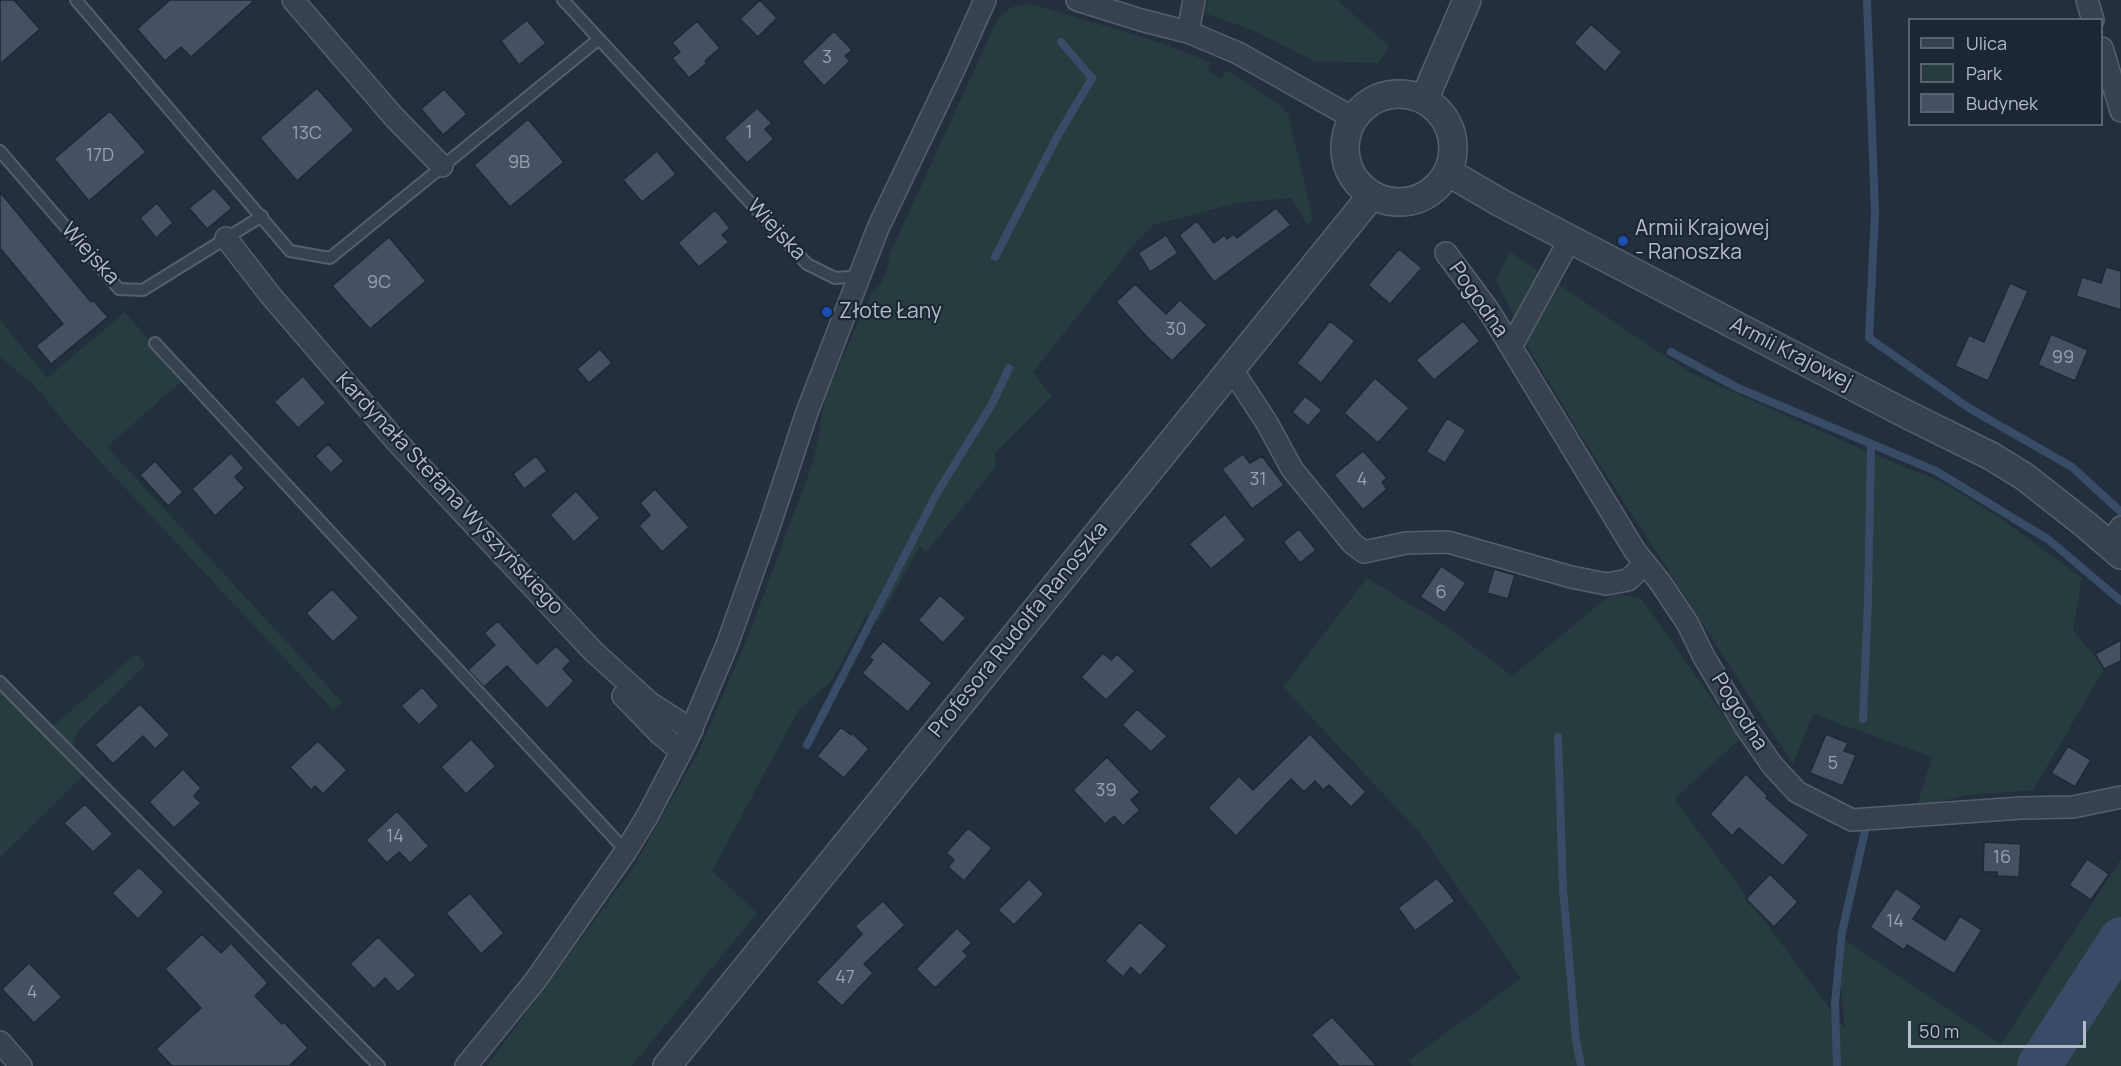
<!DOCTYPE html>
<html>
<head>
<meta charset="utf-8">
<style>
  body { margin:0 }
  #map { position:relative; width:2121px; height:1066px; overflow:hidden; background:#242f3e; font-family:Manrope,sans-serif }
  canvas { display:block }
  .legend { position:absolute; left:1908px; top:18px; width:195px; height:108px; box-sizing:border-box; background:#1d2633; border:2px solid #59626f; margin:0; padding:8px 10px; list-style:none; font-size:18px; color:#b4bcc9 }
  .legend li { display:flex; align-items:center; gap:12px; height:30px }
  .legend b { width:30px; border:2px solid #59626f }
  .scale { position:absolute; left:1908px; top:1021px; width:178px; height:27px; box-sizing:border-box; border:3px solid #b4bcc9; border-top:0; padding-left:8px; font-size:18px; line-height:21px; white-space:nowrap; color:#b4bcc9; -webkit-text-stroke:4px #1d2633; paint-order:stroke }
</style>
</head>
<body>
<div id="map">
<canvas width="2121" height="1066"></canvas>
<ul class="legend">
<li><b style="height:8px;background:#38414e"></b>Ulica</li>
<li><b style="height:16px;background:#263c3f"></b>Park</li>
<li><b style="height:16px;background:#455162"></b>Budynek</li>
</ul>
<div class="scale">50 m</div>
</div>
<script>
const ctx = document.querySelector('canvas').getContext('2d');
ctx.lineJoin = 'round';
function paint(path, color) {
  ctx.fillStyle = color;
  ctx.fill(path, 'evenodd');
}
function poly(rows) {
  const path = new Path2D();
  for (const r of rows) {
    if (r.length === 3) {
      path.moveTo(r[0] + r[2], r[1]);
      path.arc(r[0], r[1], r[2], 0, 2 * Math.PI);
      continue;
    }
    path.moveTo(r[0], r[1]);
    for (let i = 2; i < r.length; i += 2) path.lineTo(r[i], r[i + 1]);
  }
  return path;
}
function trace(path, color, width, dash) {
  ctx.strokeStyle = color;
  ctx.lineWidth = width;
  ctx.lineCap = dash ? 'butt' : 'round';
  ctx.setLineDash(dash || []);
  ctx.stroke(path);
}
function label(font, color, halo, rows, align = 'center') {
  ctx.font = font + ' Manrope,sans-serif';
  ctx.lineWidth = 4.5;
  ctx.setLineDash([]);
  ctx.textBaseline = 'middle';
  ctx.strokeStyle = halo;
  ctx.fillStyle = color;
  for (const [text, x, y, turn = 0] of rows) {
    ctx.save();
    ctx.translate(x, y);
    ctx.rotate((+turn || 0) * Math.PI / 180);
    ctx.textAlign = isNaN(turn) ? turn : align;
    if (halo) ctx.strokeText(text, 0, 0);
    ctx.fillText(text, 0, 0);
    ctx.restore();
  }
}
paint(poly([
  [1207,0,1337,0,1389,46,1378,63,1314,61,1257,32,1205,13],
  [1031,4,1146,38,1211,62,1207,70,1221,79,1226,70,1281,106,1288,114,1313,219,1307,225,1291,198,1236,203,1153,225,1132,247,1033,372,1052,397,995,453,995,468,926,552,920,546,878,622,867,614,833,679,798,711,712,871,757,913,632,1066,487,1066,633,868,699,751,749,634,813,462,826,394,871,294,881,283,888,267,889,256,998,18,1012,7],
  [1510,252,1689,372,1854,446,1946,484,2006,522,2082,578,2073,630,2105,668,2033,790,1960,796,1924,807,1916,808,1932,757,1813,714,1793,764,1578,431,1532,354,1496,280],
  [125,312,183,380,107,447,342,702,333,710,68,427,36,387,0,357,0,320,47,378],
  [1367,578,1446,626,1512,676,1613,593,1641,598,1740,739,1674,799,1845,1029,1839,972,1845,940,2001,1044,2121,859,2121,1066,1412,1066,1408,1061,1521,978,1419,832,1283,687],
  [136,654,146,664,78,731,74,740,74,750,90,769,0,857,0,672,53,726]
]), '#263c3f');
trace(poly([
  [1867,0,1875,212,1869,338,1969,408,2072,467,2120,511],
  [995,257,1057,137,1092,78,1061,42],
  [1671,352,1738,388,1936,471,2049,540,2121,601],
  [1863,719,1868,600,1871,445],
  [1558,737,1563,889,1576,1040,1581,1066],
  [807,745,937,493,992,404,1009,368],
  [1837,1066,1835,1003,1842,932,1865,831]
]), '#394c67', 8);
trace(poly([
  [2039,1066,2121,939]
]), '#394c67', 44);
const building = poly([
  [0,0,14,0,40,29,0,64,0,0],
  [170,0,255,0,191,57,181,47,165,61,137,29,170,0],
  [760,0,777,18,758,37,740,19,760,0],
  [527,20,546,43,519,65,501,41,527,20],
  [697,21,720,48,705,61,707,63,689,78,672,58,680,52,672,43,697,21],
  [1591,24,1622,52,1605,72,1574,43,1591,24],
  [834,31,852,50,845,56,850,61,824,86,802,62,834,31],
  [317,88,354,130,297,181,260,138,317,88],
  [444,89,467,114,443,135,421,109,444,89],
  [757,108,772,123,765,129,774,139,747,163,724,138,757,108],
  [110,111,146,152,89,201,54,159,110,111],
  [528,119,564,162,510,207,474,165,528,119],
  [657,151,676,174,642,202,623,180,657,151],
  [214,188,232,208,207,229,189,208,214,188],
  [0,192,91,302,93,300,108,317,51,364,36,346,63,324,0,248,0,192],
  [157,203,173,223,156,238,140,218,157,203],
  [1276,208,1291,225,1214,282,1179,235,1197,221,1214,243,1224,235,1227,239,1234,234,1237,238,1276,208],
  [715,210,730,228,722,235,729,242,699,267,678,243,715,210],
  [1166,235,1178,253,1150,272,1138,253,1166,235],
  [389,237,426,281,370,329,332,286,389,237],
  [1399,249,1422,268,1390,304,1368,285,1399,249],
  [2106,267,2121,271,2121,310,2076,296,2082,277,2101,283,2106,267],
  [2010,283,2028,291,1988,381,1955,366,1969,335,1984,342,2010,283],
  [1135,284,1166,314,1180,300,1207,325,1172,361,1146,336,1116,302,1135,284],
  [1330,321,1355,341,1321,383,1297,363,1330,321],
  [1463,321,1480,341,1434,380,1416,360,1463,321],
  [2051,334,2088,350,2075,381,2038,365,2051,334],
  [600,349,612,363,589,383,577,369,600,349],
  [303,376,326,403,298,428,274,402,303,376],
  [1375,378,1409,408,1378,443,1344,413,1375,378],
  [1305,396,1322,410,1308,426,1292,412,1305,396],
  [1447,418,1466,430,1445,463,1426,452,1447,418],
  [328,444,344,461,331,473,315,456,328,444],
  [1363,451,1387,478,1382,482,1387,489,1363,510,1334,475,1363,451],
  [231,453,244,468,235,477,245,488,215,516,192,489,231,453],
  [1243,454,1250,463,1262,456,1284,485,1252,509,1222,469,1243,454],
  [536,456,547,471,524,489,513,474,536,456],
  [155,461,183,492,168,506,140,475,155,461],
  [655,489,689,527,662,552,639,526,650,515,640,503,655,489],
  [576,491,600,518,574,542,550,515,576,491],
  [1225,514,1246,540,1211,569,1189,544,1225,514],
  [1299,529,1316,550,1300,563,1283,542,1299,529],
  [1441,566,1466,583,1445,613,1420,597,1441,566],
  [1494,569,1515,575,1508,599,1487,593,1494,569],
  [332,589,359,618,333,642,306,613,332,589],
  [940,595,966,618,943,643,918,620,940,595],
  [498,621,537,664,556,646,571,661,563,669,574,681,547,709,507,666,484,687,468,670,495,645,484,633,498,621],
  [2121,640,2121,661,2104,669,2095,654,2121,640],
  [883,641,932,683,908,712,862,673,873,660,869,657,883,641],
  [1103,653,1111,660,1117,654,1135,671,1106,700,1081,677,1103,653],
  [422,687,439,706,419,725,401,706,422,687],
  [140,704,170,735,155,749,143,736,113,764,95,745,140,704],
  [1137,709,1167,736,1151,752,1122,725,1137,709],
  [841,727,851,735,852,733,869,749,844,778,817,756,841,727],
  [1310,734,1366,792,1351,807,1329,785,1323,790,1315,781,1304,792,1291,779,1236,836,1208,808,1239,776,1253,790,1310,734],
  [1826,734,1848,743,1844,751,1856,755,1843,786,1810,773,1826,734],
  [471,739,496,766,466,794,441,767,471,739],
  [318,741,347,770,323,794,315,786,311,790,290,767,318,741],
  [2068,746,2091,760,2075,787,2051,773,2068,746],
  [1107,757,1140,792,1131,800,1140,810,1123,826,1114,816,1105,824,1073,790,1107,757],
  [183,769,201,788,194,796,201,803,174,828,149,802,183,769],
  [1746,774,1768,796,1766,798,1809,835,1783,866,1739,828,1732,836,1710,814,1746,774],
  [85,804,113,834,93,852,64,823,85,804],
  [397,811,429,846,410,863,399,852,387,863,366,840,397,811],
  [968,828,992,848,964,881,948,867,954,860,946,853,968,828],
  [1984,842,2021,844,2019,877,1997,876,1997,872,1983,872,1984,842],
  [2087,859,2109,874,2091,900,2069,885,2087,859],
  [139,867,164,892,138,919,112,893,139,867],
  [1770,874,1798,902,1774,927,1746,899,1770,874],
  [1437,878,1455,901,1415,931,1398,908,1437,878],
  [1029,879,1044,894,1014,925,998,910,1029,879],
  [1896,888,1922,906,1913,919,1945,940,1960,916,1982,930,1954,974,1907,945,1904,950,1870,927,1896,888],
  [470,893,504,933,481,954,446,913,470,893],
  [883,901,905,925,864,964,873,973,842,1006,816,982,862,934,855,926,883,901],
  [1140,922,1167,946,1140,976,1131,967,1123,977,1105,961,1140,922],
  [957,928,972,943,963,951,968,956,935,988,916,969,957,928],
  [202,934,221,953,231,943,268,983,255,996,282,1024,284,1022,308,1048,289,1066,172,1066,156,1049,201,1008,165,969,202,934],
  [378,937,416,975,398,992,385,978,374,989,350,964,378,937],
  [29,963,62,997,34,1023,2,989,29,963],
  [1332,1017,1347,1033,1377,1066,1339,1066,1311,1035,1332,1017]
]);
paint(building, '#455162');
trace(building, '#1f2835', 1.5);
const service = poly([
  [76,0,290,251,330,258,599,39],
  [563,0,807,264,835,278,861,276],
  [0,151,119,289,143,290,262,216],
  [155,343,626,851],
  [0,682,379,1066]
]);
const minor = poly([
  [293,0,394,117,442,166],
  [1077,0,1141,20,1188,32],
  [1194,0,1188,32,1238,53,1353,118],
  [2087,0,2093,20],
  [2102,48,2121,111],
  [226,238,271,296,396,441,593,651,650,703,692,730],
  [1570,239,1511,347,1635,551,1660,582,1688,624,1704,657,1747,729,1772,765,1797,792,1852,820,2021,808,2073,807,2121,797],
  [1446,253,1489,311,1511,347],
  [1231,368,1267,423,1292,469,1352,543,1364,552,1406,543,1448,542,1571,577,1606,584,1628,580,1645,564],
  [2109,545,2121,527],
  [623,696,660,734,681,751],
  [0,1042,21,1066],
  [466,1066,535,981,626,851,648,815,686,742,727,645,770,524,807,412,878,228,955,67,985,0]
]);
const tertiary = poly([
  [1399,148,54],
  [1424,100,1467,0],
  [1448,172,1501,203,1587,248,1906,414,1991,456,2025,477,2086,525,2121,555],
  [667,1066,1372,195]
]);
trace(service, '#565f6c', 14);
trace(minor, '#565f6c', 24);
trace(tertiary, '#565f6c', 30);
trace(service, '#38414e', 10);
trace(minor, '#38414e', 21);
trace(tertiary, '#38414e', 27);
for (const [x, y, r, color] of [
  [1623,241,6,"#1a4fb4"],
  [827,312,6,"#1a4fb4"]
]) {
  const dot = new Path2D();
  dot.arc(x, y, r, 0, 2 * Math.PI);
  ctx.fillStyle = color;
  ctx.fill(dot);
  trace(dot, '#1d2633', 2);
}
label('18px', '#98a1af', null, [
  ["3",827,58],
  ["1",749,133],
  ["13C",307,134],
  ["17D",100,156],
  ["9B",519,163],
  ["9C",379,283],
  ["30",1176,330],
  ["99",2063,358],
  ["31",1258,480],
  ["4",1362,480],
  ["6",1441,593],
  ["5",1833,764],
  ["39",1106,791],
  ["14",395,837],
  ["16",2002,858],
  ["14",1895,922],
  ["47",845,978],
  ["4",32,993]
]);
label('21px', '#b4bcc9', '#1d2633', [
  ["Armii Krajowej",1635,229],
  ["- Ranoszka",1635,253],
  ["Złote Łany",839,312]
], 'left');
label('21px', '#b4bcc9', '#1d2633', [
  ["Wiejska",776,230,47],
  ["Wiejska",90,254,48],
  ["Pogodna",1478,300,55],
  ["Armii Krajowej",1791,354,27],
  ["Kardynała Stefana Wyszyńskiego",449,494,47],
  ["Profesora Rudolfa Ranoszka",1019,630,-51],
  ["Pogodna",1739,712,58]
]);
</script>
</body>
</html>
